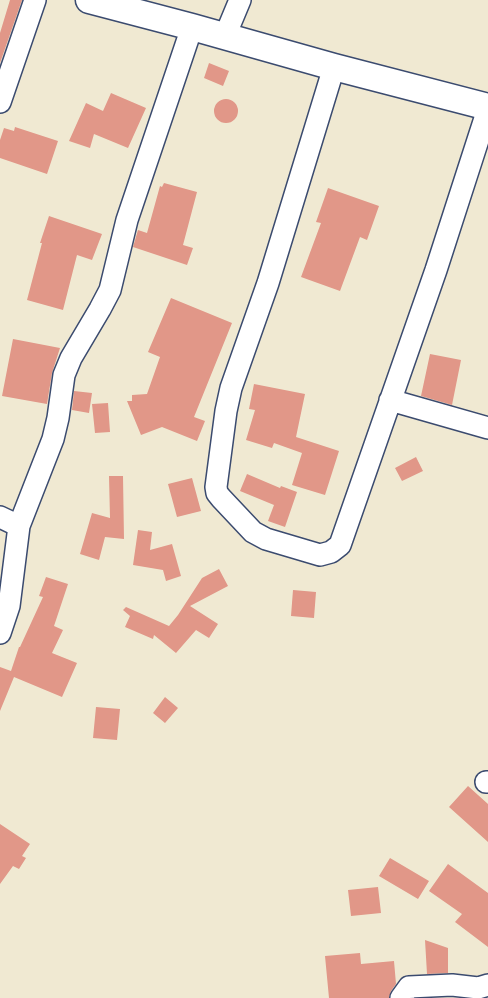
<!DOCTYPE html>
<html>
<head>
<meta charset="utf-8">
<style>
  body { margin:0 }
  canvas { display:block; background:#f0e9d2 }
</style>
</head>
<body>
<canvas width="488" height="998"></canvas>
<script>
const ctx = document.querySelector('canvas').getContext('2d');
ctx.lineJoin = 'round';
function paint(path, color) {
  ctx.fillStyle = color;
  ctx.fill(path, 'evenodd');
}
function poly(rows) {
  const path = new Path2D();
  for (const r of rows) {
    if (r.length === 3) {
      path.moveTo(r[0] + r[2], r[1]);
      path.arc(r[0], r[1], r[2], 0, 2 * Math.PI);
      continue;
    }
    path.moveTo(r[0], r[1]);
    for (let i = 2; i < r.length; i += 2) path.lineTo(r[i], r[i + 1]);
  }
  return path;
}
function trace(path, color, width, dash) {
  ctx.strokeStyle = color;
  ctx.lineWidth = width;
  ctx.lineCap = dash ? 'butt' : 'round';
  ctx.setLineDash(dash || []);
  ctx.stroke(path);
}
paint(poly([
  [10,0,22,0,0,63,0,33],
  [209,63,229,71,223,86,204,78],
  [111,93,146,108,128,148,94,134,90,148,69,141,86,103,103,111],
  [226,111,12],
  [15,127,58,141,47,174,0,158,0,140,4,128,14,131],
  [164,183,197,192,183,245,193,248,187,265,133,247,138,230,147,233,160,186,162,187],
  [328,188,379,206,367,240,360,237,340,291,301,277,321,223,316,222],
  [49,216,102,234,92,260,77,255,63,310,27,300,42,243,40,243],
  [171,298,232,323,194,417,205,421,197,441,162,427,141,435,127,401,132,401,132,395,147,394,160,357,148,352],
  [13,339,60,348,52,373,47,404,2,396],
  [430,354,461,360,452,405,421,396],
  [254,384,305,394,296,437,339,451,325,495,292,485,302,453,274,443,272,448,246,440,255,410,249,409],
  [74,391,92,393,89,413,72,410],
  [108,403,110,432,95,433,92,404],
  [416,457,423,471,402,481,395,468],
  [247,474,280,488,281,486,297,492,285,527,268,521,274,505,240,491],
  [109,476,123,476,124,539,105,537,99,560,80,554,92,513,110,518],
  [192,478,201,511,177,517,168,484],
  [138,530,152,532,150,550,172,544,181,576,166,581,163,570,133,565],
  [219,569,228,586,190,606,218,624,209,638,196,630,176,653,154,635,153,639,125,627,130,616,123,610,126,607,169,626,178,615,202,578],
  [46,577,68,584,54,626,63,630,52,653,77,663,62,697,14,677,0,711,0,667,11,671,19,647,20,647,43,597,39,596],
  [293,590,316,592,314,618,291,616],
  [165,697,178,708,165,723,153,713],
  [96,707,120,709,117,740,93,738],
  [468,786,488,804,488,842,449,807],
  [0,824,30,844,22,856,26,858,19,869,13,866,0,884],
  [390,858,429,881,418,899,379,876],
  [448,864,488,893,488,947,455,922,462,914,429,891],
  [378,887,381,913,351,916,348,890],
  [425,940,448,948,448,973,427,974],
  [360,953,361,964,394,961,396,984,391,991,389,998,329,998,325,956]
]), '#e19788');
const minor = poly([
  [225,36,240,0],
  [334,67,268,283,231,388,226,411,216,487,217,493,221,498,253,532,266,539,320,555,331,552,340,545,436,270,488,109],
  [0,102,35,0],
  [390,400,488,428],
  [0,517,19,526],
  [0,633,9,606,19,526,53,439,58,418,64,375,71,358,100,309,110,290,127,220,192,27],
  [486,782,488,782],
  [401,998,409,987,452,985,478,988,488,985]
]);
const tertiary = poly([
  [89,0,192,27,334,67,488,107]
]);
trace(minor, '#3b4b6f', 24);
trace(tertiary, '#3b4b6f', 29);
trace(minor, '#fff', 21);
trace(tertiary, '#fff', 26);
</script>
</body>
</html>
